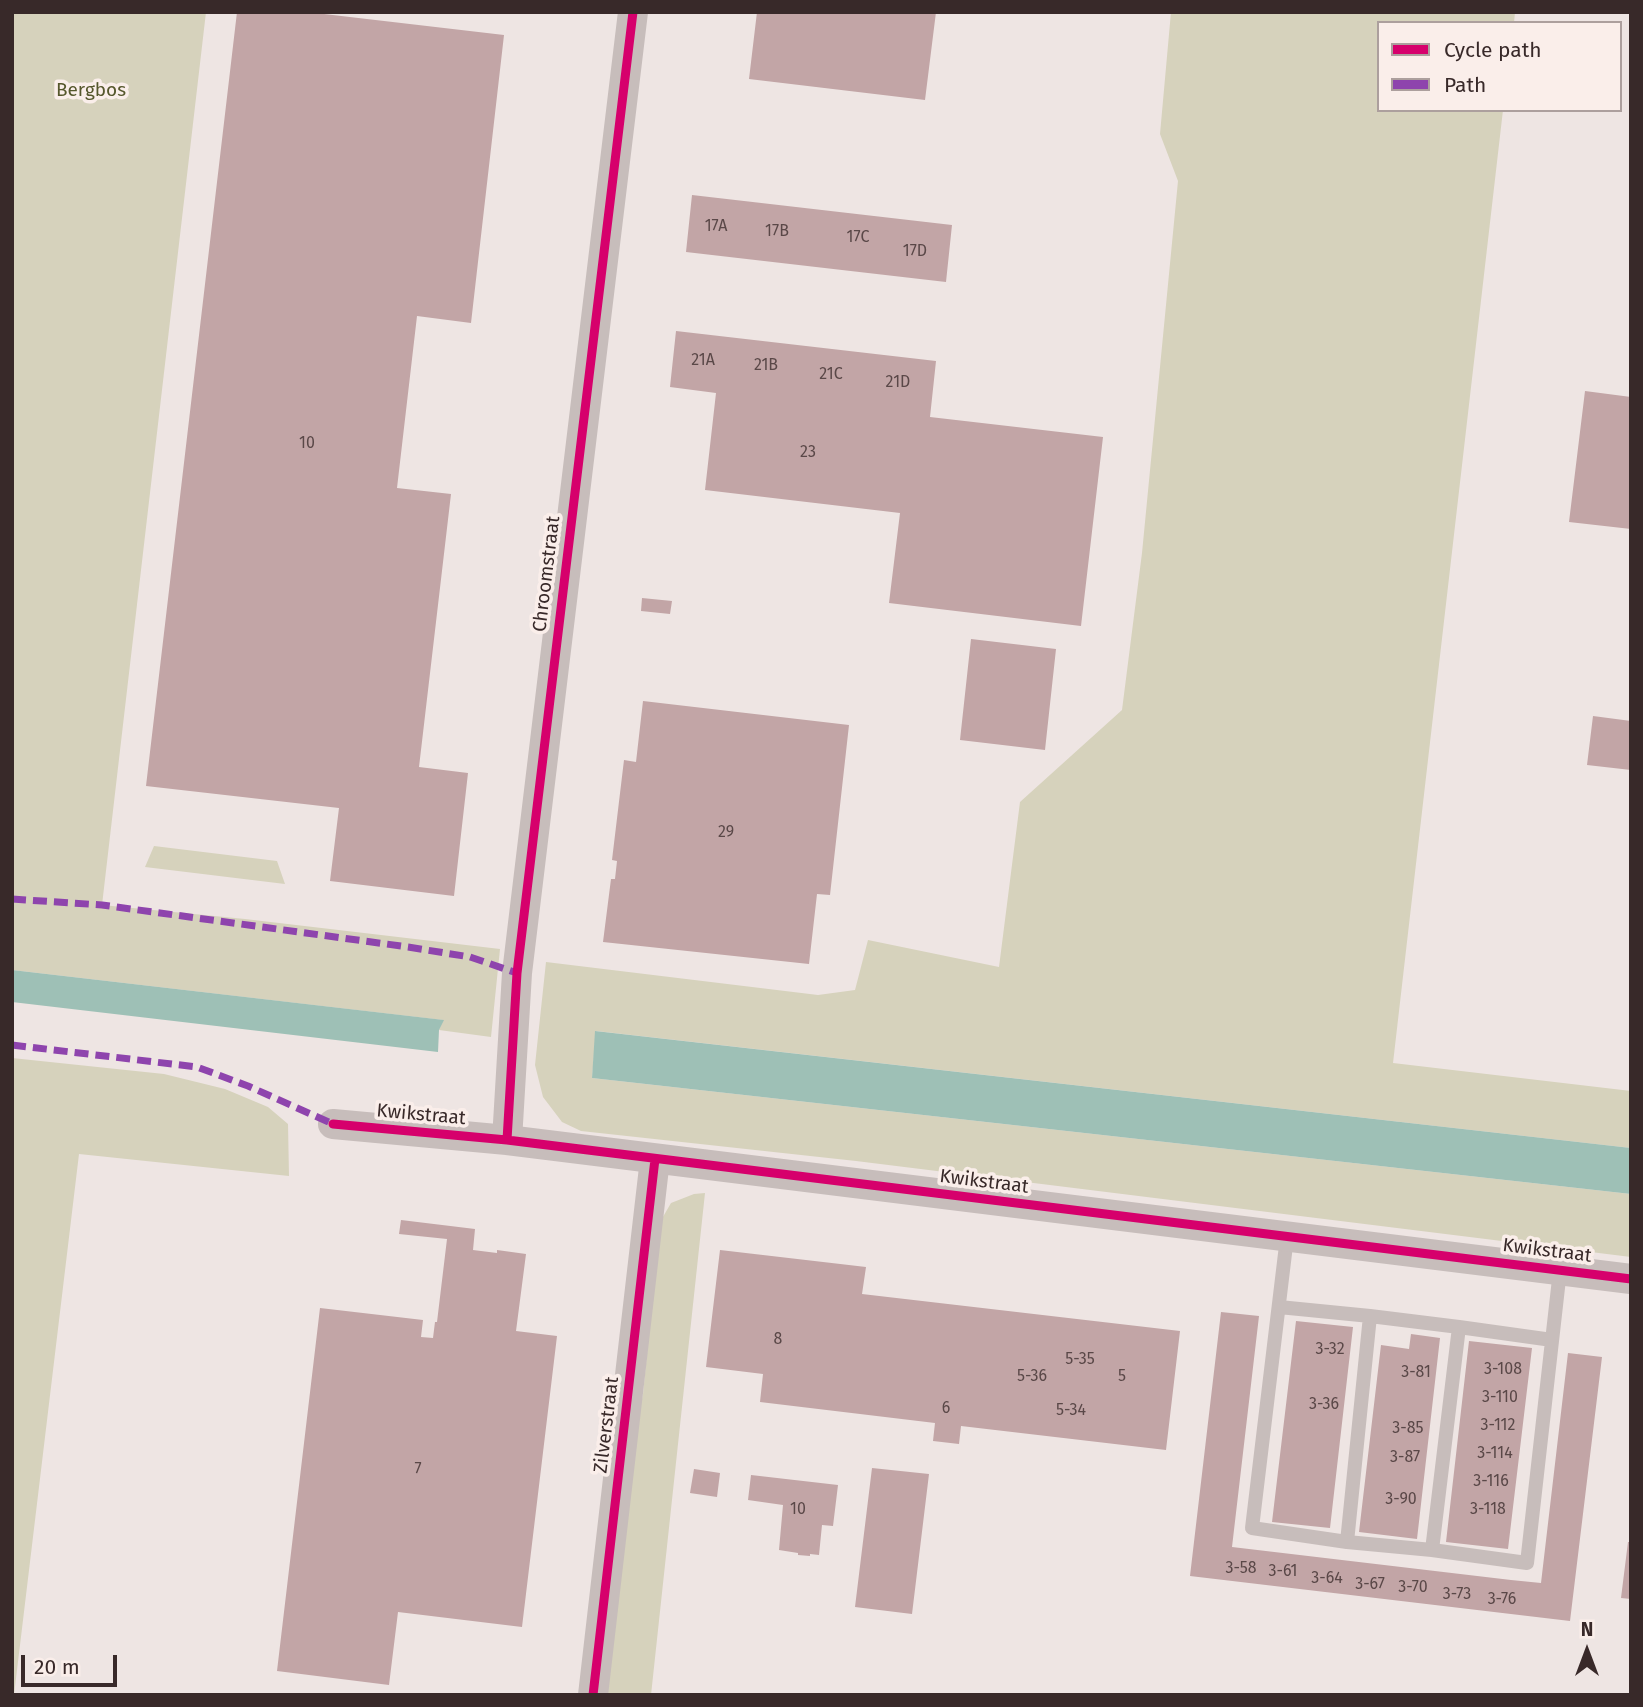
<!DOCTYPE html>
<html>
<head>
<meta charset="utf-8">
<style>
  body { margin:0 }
  #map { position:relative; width:1643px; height:1707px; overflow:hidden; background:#eee5e3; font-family:"Fira Sans",sans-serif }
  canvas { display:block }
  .frame { position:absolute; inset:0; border:14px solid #382929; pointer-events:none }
  .legend { position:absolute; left:1377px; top:21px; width:245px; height:91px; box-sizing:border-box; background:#faeeea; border:2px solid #ac9f9d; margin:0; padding:9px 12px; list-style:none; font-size:21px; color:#382929 }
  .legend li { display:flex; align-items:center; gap:14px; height:35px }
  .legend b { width:35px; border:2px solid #ac9f9d }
  .north { position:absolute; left:1552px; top:1616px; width:70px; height:70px; -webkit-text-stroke:5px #faeeea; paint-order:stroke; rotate:0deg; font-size:19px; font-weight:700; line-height:28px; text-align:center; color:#382929 }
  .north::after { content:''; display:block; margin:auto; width:24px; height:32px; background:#382929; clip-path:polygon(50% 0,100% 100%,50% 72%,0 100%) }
  .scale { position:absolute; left:21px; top:1655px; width:96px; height:32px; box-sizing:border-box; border:4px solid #382929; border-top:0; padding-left:9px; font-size:21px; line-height:24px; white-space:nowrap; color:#382929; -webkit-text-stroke:5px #faeeea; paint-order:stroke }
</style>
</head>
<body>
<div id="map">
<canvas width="1643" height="1707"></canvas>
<div class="frame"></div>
<ul class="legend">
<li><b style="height:9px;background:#d6006c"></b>Cycle path</li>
<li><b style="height:9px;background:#8e44ad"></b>Path</li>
</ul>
<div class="north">N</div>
<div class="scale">20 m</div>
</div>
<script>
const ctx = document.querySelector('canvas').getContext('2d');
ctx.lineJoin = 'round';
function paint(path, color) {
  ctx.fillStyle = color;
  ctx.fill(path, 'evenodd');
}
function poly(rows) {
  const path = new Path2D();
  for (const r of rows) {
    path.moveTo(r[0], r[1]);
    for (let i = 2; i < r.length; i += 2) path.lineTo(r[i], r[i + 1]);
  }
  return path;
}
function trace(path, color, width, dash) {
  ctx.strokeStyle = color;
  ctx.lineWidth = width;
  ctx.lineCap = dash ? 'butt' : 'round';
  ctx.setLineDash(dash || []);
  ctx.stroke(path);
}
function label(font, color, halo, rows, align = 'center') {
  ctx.font = font + ' "Fira Sans",sans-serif';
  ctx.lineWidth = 7;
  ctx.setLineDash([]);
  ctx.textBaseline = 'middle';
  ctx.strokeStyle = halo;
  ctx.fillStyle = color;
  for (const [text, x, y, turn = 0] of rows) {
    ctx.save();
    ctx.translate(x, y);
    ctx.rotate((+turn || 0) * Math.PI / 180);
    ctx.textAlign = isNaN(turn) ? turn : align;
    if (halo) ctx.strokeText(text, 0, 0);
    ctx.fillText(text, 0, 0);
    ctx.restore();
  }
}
paint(poly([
  [12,12,206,12,102,905,245,919,500,949,491,1037,439,1030,443,1020,12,970],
  [1171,12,1515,12,1514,23,1379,23,1379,110,1503,110,1393,1063,1631,1091,1631,1148,596,1031,592,1078,1631,1194,1631,1257,856,1161,581,1131,562,1122,543,1097,535,1065,546,962,818,995,855,990,868,940,999,967,1020,802,1122,710,1142,553,1178,181,1160,134],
  [154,846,277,861,285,884,145,867],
  [12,1058,164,1074,225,1089,268,1107,288,1124,289,1176,79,1154,14,1695,12,1695],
  [705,1193,651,1695,607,1695,635,1431,643,1394,660,1222,671,1203,694,1194]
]), '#d6d2bc');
paint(poly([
  [12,970,444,1020,439,1030,438,1052,12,1002],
  [595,1031,1631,1148,1631,1194,592,1078]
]), '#9ec0b6');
paint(poly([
  [237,12,307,12,504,35,471,323,417,316,397,488,451,494,419,767,468,773,454,896,330,881,339,808,146,786],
  [757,12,936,12,925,100,749,79],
  [692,195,952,225,946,282,686,252],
  [676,331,936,361,930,417,1103,437,1081,626,889,603,900,513,705,490,716,393,670,387],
  [1585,391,1631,397,1631,529,1569,522],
  [642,598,672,601,670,614,641,611],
  [971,639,1056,649,1045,750,960,740],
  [643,701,849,725,830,895,817,894,809,964,603,942,611,879,615,879,617,861,612,860,624,760,636,762],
  [1593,716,1631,721,1631,770,1587,765],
  [401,1220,475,1229,473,1250,497,1253,497,1250,526,1254,516,1331,557,1336,522,1627,398,1612,389,1685,277,1671,320,1308,423,1320,421,1337,433,1338,435,1322,437,1322,447,1239,399,1234],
  [720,1250,866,1267,862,1294,1180,1331,1166,1450,961,1426,959,1444,933,1441,935,1423,760,1402,763,1374,706,1367],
  [1221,1312,1259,1316,1232,1547,1511,1580,1541,1583,1568,1353,1602,1357,1570,1621,1190,1576],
  [1296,1321,1353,1327,1330,1528,1272,1522],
  [1411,1334,1440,1338,1417,1539,1359,1532,1381,1345,1409,1349],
  [1469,1341,1532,1348,1508,1549,1446,1542],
  [872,1468,929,1474,912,1614,855,1607],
  [694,1469,720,1473,717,1497,690,1493],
  [751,1475,838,1485,833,1526,822,1525,819,1555,810,1554,810,1556,798,1555,798,1553,779,1550,783,1505,748,1500],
  [1628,1542,1631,1542,1631,1599,1621,1598]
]), '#c2a5a6');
trace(poly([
  [1287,1237,1252,1528,1347,1542,1370,1316,1459,1327,1432,1550,1527,1563,1560,1270],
  [1279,1307,1370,1316],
  [1459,1327,1552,1340],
  [1347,1542,1432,1550]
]), '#c7bdbb', 14);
trace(poly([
  [333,1124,507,1140,1631,1279],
  [507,1140,517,973,633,12],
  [593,1695,655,1159]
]), '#c7bdbb', 30);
trace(poly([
  [12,899,102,905,408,947,470,957,517,973],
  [12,1045,197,1067,248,1086,333,1124]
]), '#8e44ad', 7, [14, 7]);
trace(poly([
  [333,1124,507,1140,1631,1279],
  [507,1140,517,973,633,12],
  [593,1695,655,1159]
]), '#d6006c', 9);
label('16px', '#5a4848', null, [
  ["17A",716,227],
  ["17B",777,232],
  ["17C",858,238],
  ["17D",915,252],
  ["21A",703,361],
  ["21B",766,366],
  ["21C",831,375],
  ["21D",898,383],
  ["10",307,444],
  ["23",808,453],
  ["29",726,833],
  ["8",778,1340],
  ["3-32",1330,1350],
  ["5-35",1080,1360],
  ["3-108",1503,1370],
  ["3-81",1416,1373],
  ["5-36",1032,1377],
  ["5",1122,1377],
  ["3-110",1500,1398],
  ["3-36",1324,1405],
  ["6",946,1409],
  ["5-34",1071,1411],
  ["3-112",1498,1426],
  ["3-85",1408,1429],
  ["3-114",1495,1454],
  ["3-87",1405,1458],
  ["7",418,1470],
  ["3-116",1491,1482],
  ["3-90",1401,1500],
  ["10",798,1510],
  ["3-118",1488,1510],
  ["3-58",1241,1569],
  ["3-61",1283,1572],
  ["3-64",1327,1579],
  ["3-67",1370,1585],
  ["3-70",1413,1588],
  ["3-73",1457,1595],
  ["3-76",1502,1600]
]);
label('19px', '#55572c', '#faeeea', [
  ["Bergbos",91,91]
]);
label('19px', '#382929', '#faeeea', [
  ["Chroomstraat",547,574,-83],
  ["Kwikstraat",421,1115,5],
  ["Kwikstraat",984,1182,7],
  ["Kwikstraat",1547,1251,7],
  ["Zilverstraat",607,1425,-83]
]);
</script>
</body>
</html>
